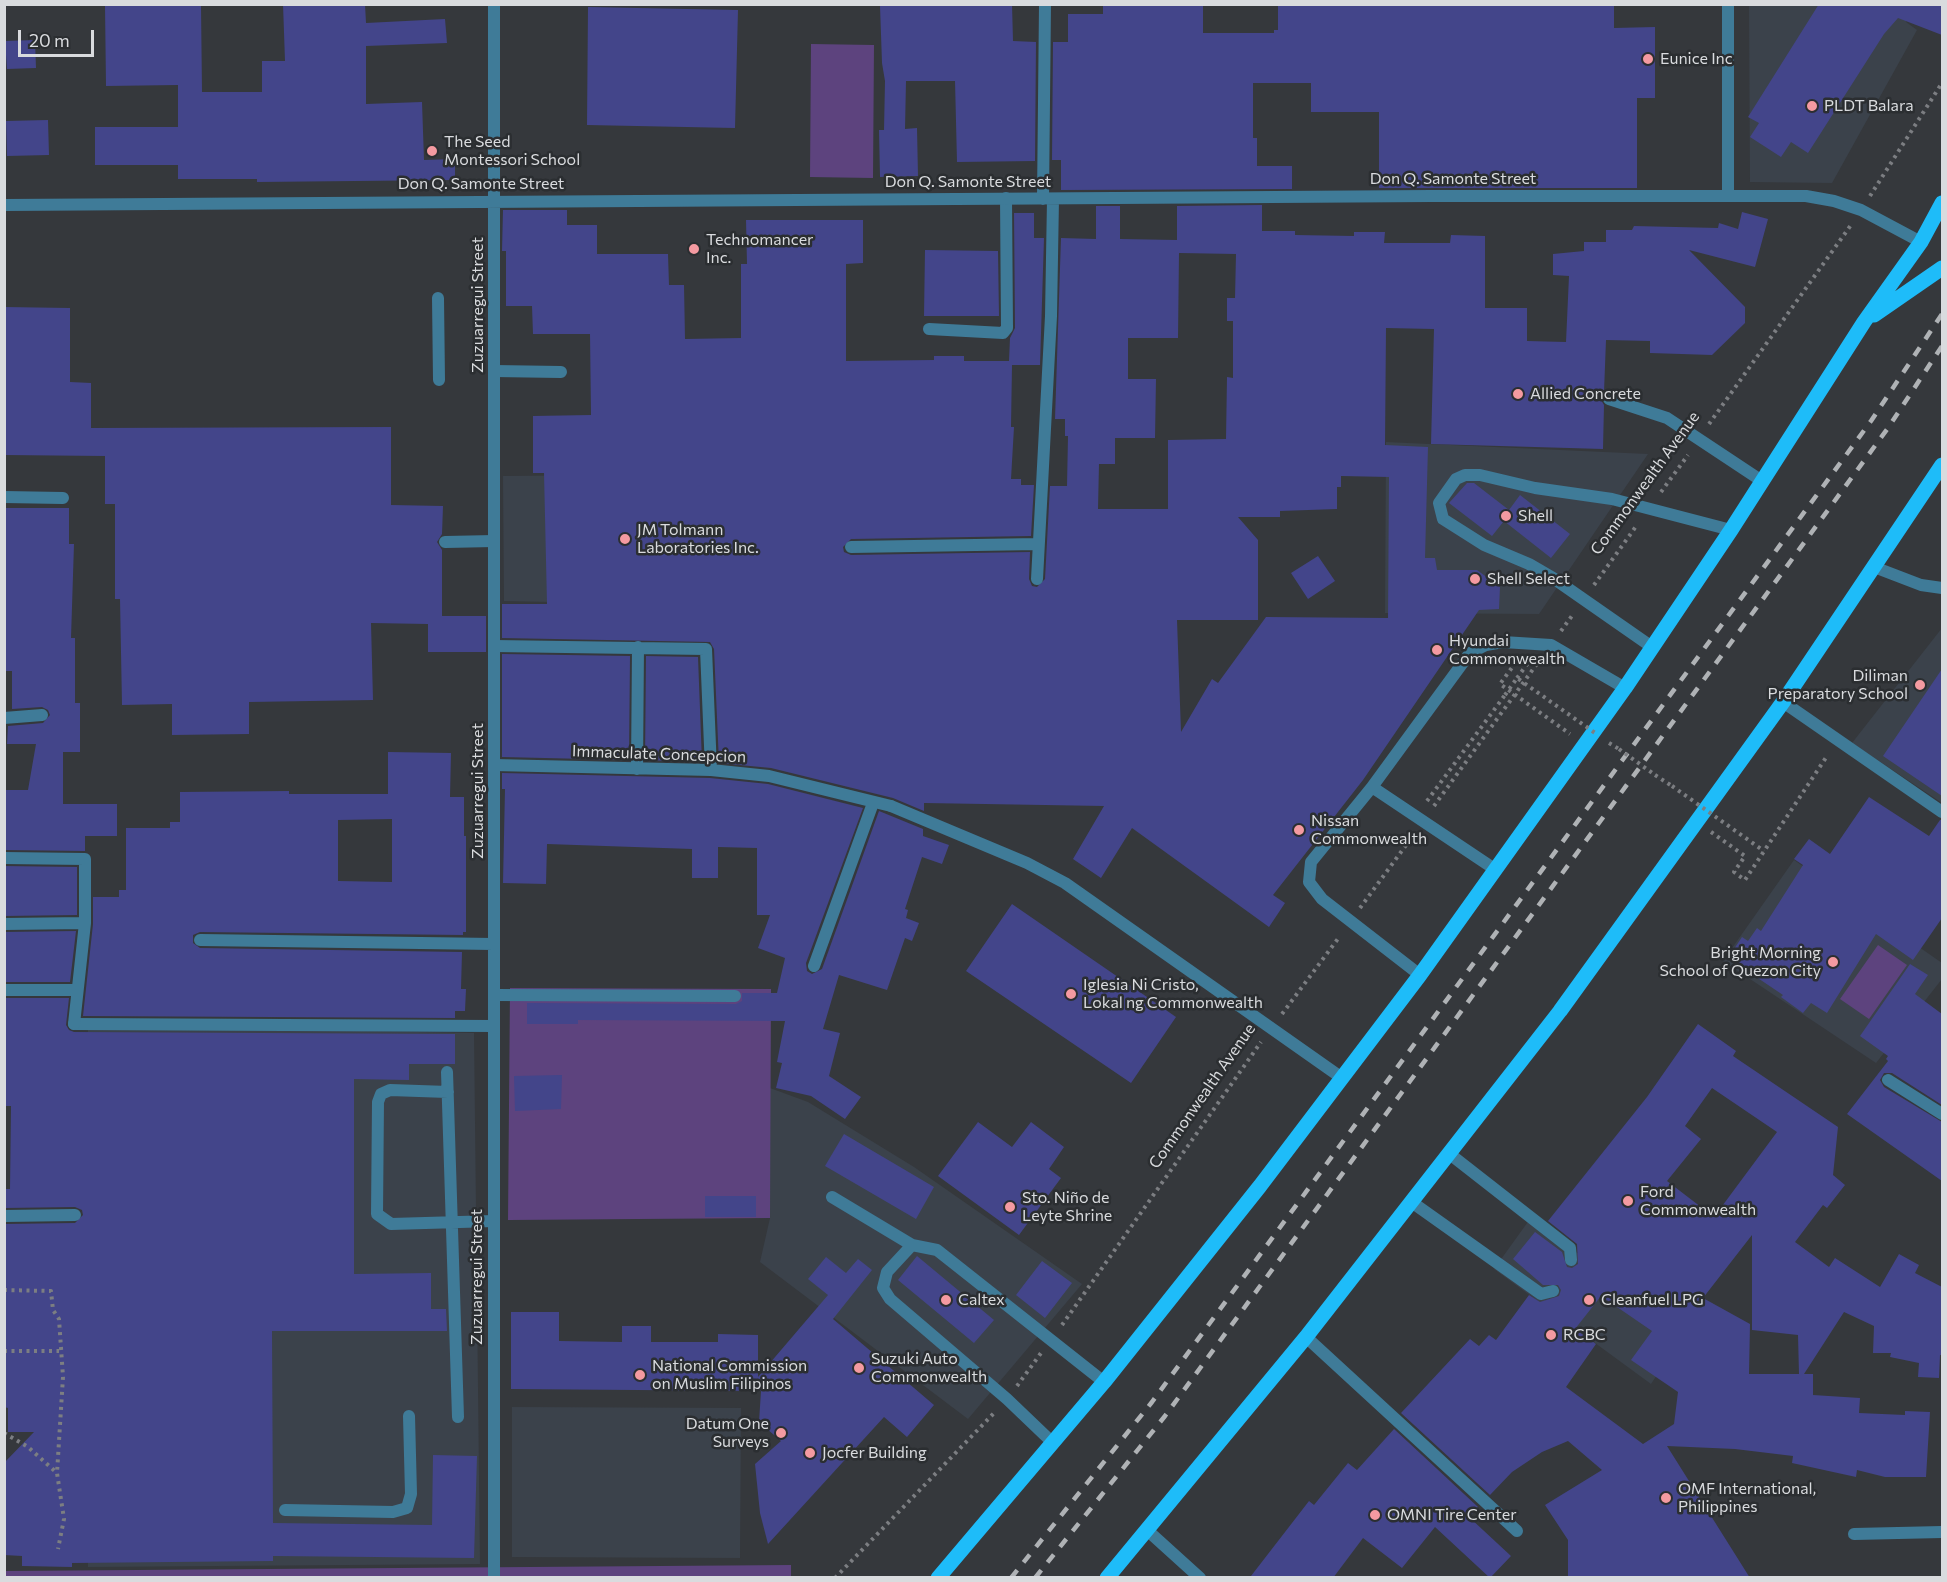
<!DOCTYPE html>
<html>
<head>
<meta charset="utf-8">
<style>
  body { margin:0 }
  #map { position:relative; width:1947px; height:1582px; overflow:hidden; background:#35383c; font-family:Commissioner,sans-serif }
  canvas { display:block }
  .frame { position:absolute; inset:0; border:6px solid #d9dbde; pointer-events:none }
  .scale { position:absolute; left:18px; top:30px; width:76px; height:27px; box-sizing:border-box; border:3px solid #d9dbde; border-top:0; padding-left:8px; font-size:18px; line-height:21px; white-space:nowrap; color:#d9dbde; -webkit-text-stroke:4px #2b2e31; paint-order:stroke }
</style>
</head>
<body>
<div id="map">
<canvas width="1947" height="1582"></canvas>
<div class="frame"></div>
<div class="scale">20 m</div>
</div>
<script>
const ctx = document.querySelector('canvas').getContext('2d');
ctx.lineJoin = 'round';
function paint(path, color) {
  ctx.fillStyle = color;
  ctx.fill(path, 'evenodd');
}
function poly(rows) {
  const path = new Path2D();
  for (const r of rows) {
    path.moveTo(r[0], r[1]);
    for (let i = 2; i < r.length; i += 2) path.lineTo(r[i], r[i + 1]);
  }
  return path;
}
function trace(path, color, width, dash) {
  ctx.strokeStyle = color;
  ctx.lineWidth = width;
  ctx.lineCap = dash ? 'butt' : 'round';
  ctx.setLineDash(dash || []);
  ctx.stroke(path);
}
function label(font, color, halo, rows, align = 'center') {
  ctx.font = font + ' Commissioner,sans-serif';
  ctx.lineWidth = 5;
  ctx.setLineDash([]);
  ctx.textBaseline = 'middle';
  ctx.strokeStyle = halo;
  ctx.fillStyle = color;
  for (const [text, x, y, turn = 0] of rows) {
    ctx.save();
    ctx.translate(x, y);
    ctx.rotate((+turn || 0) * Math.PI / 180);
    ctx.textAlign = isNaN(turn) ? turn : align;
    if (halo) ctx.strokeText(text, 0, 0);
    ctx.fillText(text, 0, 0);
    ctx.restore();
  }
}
paint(poly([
  [1749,5,1906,5,1906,22,1917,30,1832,183,1750,182],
  [1386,442,1429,444,1648,454,1539,614,1385,613],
  [745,474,748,606,504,601,503,476],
  [1942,628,1942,803,1852,743],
  [1794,860,1942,963,1942,979,1876,1063,1723,961],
  [88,1026,474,1033,480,1564,88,1567],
  [770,1088,808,1102,914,1167,1082,1284,968,1419,760,1262,770,1218],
  [1530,1219,1686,1331,1651,1384,1494,1269],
  [512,1407,741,1408,740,1558,512,1557]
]), '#3b424b');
paint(poly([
  [811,44,874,45,873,178,810,177],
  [1878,945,1907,965,1869,1019,1840,999],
  [510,988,771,989,770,1218,508,1220],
  [791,1565,791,1577,5,1578,4,1571]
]), '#5d437e');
paint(poly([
  [283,4,365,4,366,23,445,19,447,43,366,46,366,104,422,102,424,160,455,159,455,180,257,182,257,179,178,179,178,165,95,165,95,127,178,127,178,85,106,86,105,6,201,5,202,92,262,92,262,61,285,61],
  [1012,4,1013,41,1036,42,1035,161,957,162,955,81,906,81,905,129,917,128,918,176,880,177,879,130,884,130,885,81,882,63,880,6],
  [1103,4,1203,4,1203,33,1274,33,1274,30,1278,30,1278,4,1614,4,1614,28,1655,27,1655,98,1637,98,1637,188,1379,188,1379,112,1311,112,1311,83,1253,83,1253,138,1257,138,1257,166,1292,166,1292,189,1061,190,1061,160,1052,160,1053,42,1068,42,1068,14,1103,14],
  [1819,4,1942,4,1942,35,1898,18,1884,34,1808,153,1791,142,1781,157,1750,137,1759,123,1748,117],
  [588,7,738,10,735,128,587,125],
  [35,40,36,68,7,69,5,41],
  [48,120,49,155,7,156,6,121],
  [1262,205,1262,231,1295,231,1295,235,1354,236,1354,232,1385,232,1384,243,1450,243,1451,235,1485,236,1485,308,1527,308,1527,341,1566,342,1569,276,1553,275,1553,254,1584,251,1584,242,1606,242,1606,230,1632,230,1634,226,1718,228,1719,223,1738,229,1742,212,1768,219,1755,267,1689,250,1745,307,1745,323,1712,355,1650,353,1650,341,1606,340,1604,392,1601,400,1604,405,1603,449,1431,444,1434,329,1386,328,1385,445,1428,447,1425,558,1435,558,1437,570,1477,570,1500,587,1499,609,1479,610,1363,780,1273,895,1285,903,1269,927,1132,828,1101,878,1073,859,1104,806,924,803,924,811,893,798,771,768,719,763,714,649,710,642,502,638,502,604,547,604,544,473,533,473,533,416,591,415,590,334,533,334,532,306,506,306,506,251,502,251,503,210,567,210,567,225,597,225,597,254,668,254,669,285,684,285,685,339,741,338,741,264,747,264,746,220,863,220,863,263,846,264,846,361,934,360,934,356,964,356,964,361,1009,361,1010,338,1015,328,1014,213,1034,213,1034,238,1044,238,1040,365,1012,365,1011,427,1014,427,1011,479,1021,479,1021,485,1034,485,1031,536,851,539,843,547,844,552,851,555,1030,552,1029,579,1032,586,1037,587,1045,579,1050,486,1067,486,1068,436,1065,436,1065,419,1055,419,1061,238,1096,239,1096,206,1120,206,1120,239,1177,240,1177,206],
  [1179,253,1236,254,1235,298,1227,298,1227,321,1233,321,1233,378,1227,377,1226,439,1168,440,1168,509,1098,509,1099,464,1115,464,1115,438,1155,438,1156,379,1128,379,1128,338,1178,338],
  [1341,476,1389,477,1388,618,1266,617,1218,683,1212,679,1181,732,1177,620,1258,620,1258,540,1238,517,1280,517,1280,511,1337,509,1337,487,1341,487],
  [925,250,998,251,999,316,924,316],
  [4,307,70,308,70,382,91,383,91,428,391,427,391,505,443,506,442,534,437,542,442,550,442,616,486,616,486,652,428,652,428,624,371,623,373,700,249,702,249,734,172,735,172,704,122,705,120,599,115,599,115,504,105,504,105,456,4,455],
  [1467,483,1474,483,1509,510,1520,495,1570,534,1551,558,1504,521,1492,536,1449,503],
  [4,508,69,508,69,544,74,544,71,638,75,638,75,703,80,703,80,752,63,752,63,804,117,804,117,836,85,836,85,851,4,850,6,790,28,790,36,744,7,744,8,726,43,723,50,715,48,710,42,707,12,709,12,671,4,671],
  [1318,556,1335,581,1308,599,1291,573],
  [502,654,630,656,629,760,502,757],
  [646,656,698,657,702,762,645,760],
  [1942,669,1942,796,1883,756],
  [388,752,451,753,450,797,464,797,464,836,466,836,466,932,463,932,463,935,200,932,193,935,193,943,200,948,462,952,461,989,466,989,465,1011,455,1011,455,1018,83,1016,93,924,93,897,119,897,119,890,126,890,126,828,170,828,170,822,180,822,180,792,289,791,289,794,388,794],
  [392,819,392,882,338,881,338,820],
  [502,773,710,778,768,784,863,808,806,963,807,971,812,974,822,969,879,811,923,829,923,836,949,845,942,864,922,857,905,909,908,910,906,918,919,923,912,941,905,938,887,990,839,975,823,1029,840,1033,829,1076,861,1097,845,1119,811,1096,776,1088,782,1063,777,1062,785,1021,578,1020,578,1024,527,1024,527,1003,736,1004,742,1001,742,993,777,993,785,958,758,948,770,915,757,915,757,848,718,847,718,878,692,878,692,849,547,844,546,884,503,883,505,789,502,789],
  [1869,797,1929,836,1940,820,1942,820,1942,918,1913,960,1876,934,1827,1013,1811,1003,1803,1013,1781,997,1783,995,1728,958,1742,937,1748,941,1757,928,1761,931,1803,865,1794,859,1809,839,1830,854],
  [4,866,77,867,77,915,4,916],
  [1012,904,1176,1017,1131,1083,966,971],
  [76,931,70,982,4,982,4,932],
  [1910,964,1928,975,1915,994,1942,1014,1942,1105,1892,1073,1884,1073,1880,1080,1884,1087,1942,1122,1942,1181,1847,1114,1888,1061,1886,1059,1888,1056,1860,1036],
  [4,998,69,998,66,1025,69,1030,74,1032,455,1034,455,1064,409,1064,409,1080,354,1079,354,1274,431,1273,431,1309,446,1309,447,1331,272,1331,273,1523,432,1525,433,1455,477,1456,474,1558,273,1556,273,1561,72,1563,72,1567,22,1566,22,1556,4,1555,4,1463,34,1432,8,1432,8,1408,4,1407,4,1227,5,1224,75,1223,83,1215,82,1210,75,1207,6,1208,6,1189,10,1189,11,1106,4,1106],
  [1698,1024,1736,1051,1733,1056,1838,1127,1833,1175,1845,1185,1827,1208,1823,1205,1795,1242,1829,1267,1835,1258,1880,1287,1899,1254,1919,1265,1915,1273,1942,1287,1942,1355,1940,1355,1939,1378,1918,1377,1919,1363,1890,1357,1891,1353,1873,1353,1874,1326,1844,1312,1804,1374,1813,1374,1813,1395,1860,1398,1859,1413,1905,1415,1905,1411,1930,1412,1926,1477,1885,1477,1857,1470,1856,1477,1792,1463,1793,1456,1735,1449,1667,1446,1750,1578,1568,1578,1568,1540,1545,1505,1602,1470,1568,1441,1542,1452,1512,1472,1490,1495,1401,1413,1470,1339,1479,1346,1489,1335,1496,1340,1529,1295,1540,1302,1559,1296,1561,1290,1558,1285,1543,1285,1513,1259,1535,1232,1562,1252,1567,1267,1572,1268,1578,1264,1577,1244,1548,1221,1647,1097],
  [1712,1088,1777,1132,1714,1217,1667,1181,1701,1139,1685,1126],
  [1752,1235,1752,1330,1798,1335,1799,1374,1749,1374,1750,1324,1703,1298],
  [1601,1296,1652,1331,1631,1360,1678,1392,1674,1424,1643,1444,1566,1387,1596,1344,1575,1329],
  [562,1075,561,1109,515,1111,514,1076],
  [978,1122,1012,1147,1031,1122,1064,1147,1049,1169,1061,1178,1019,1235,938,1176],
  [844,1134,934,1187,916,1219,825,1166],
  [705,1196,756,1196,756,1217,705,1217],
  [917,1256,994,1320,974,1343,898,1280],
  [826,1257,846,1273,858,1259,872,1270,833,1319,934,1405,907,1437,884,1417,768,1544,760,1513,755,1464,781,1441,759,1422,761,1391,511,1389,511,1312,559,1312,559,1341,622,1342,622,1326,651,1326,651,1342,718,1342,718,1334,758,1335,758,1377,828,1295,808,1279],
  [1042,1261,1072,1283,1045,1318,1016,1295],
  [1394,1429,1478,1507,1469,1517,1511,1556,1490,1578,1435,1527,1402,1568,1363,1538,1333,1578,1251,1576,1309,1501,1314,1505,1348,1463,1357,1470]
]), '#43458a');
trace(poly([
  [1870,196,1942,83],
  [1709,424,1851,225],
  [1661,492,1688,455],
  [1594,585,1637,525],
  [1561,631,1574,613],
  [1516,662,1500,684,1570,734],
  [1517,678,1528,663],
  [1609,743,1619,749],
  [1655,775,1672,786],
  [1427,801,1505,695],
  [1434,806,1539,661],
  [1711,832,1745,856,1734,872,1745,880,1827,756],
  [1360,908,1412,837],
  [1282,1014,1340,936],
  [4,1290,51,1291,53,1310,59,1319,63,1377,57,1473],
  [1062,1325,1261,1042],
  [4,1351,59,1351],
  [1017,1386,1041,1353],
  [4,1433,28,1447,57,1473,64,1519,58,1549],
  [835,1578,995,1412]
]), '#7c7e82', 4, [3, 4.5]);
trace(poly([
  [438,298,439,380],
  [929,329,1003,333,1007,328,1006,198],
  [494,371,561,372],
  [1609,399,1667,418,1762,481],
  [4,497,63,498],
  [445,542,494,541],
  [1874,567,1921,585,1942,588],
  [1652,647,1553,578,1529,564,1484,545,1443,519,1439,503,1456,479,1465,475,1480,475,1535,488,1612,499,1731,530],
  [1783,702,1942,812],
  [1372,787,1496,870],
  [891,806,1027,863,1065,883,1342,1078],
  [1420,975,1322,899,1309,882,1311,862,1372,787,1470,653,1486,645,1503,642,1551,645,1625,688],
  [494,995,735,996],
  [74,1024,494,1026],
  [447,1072,458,1417],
  [1888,1080,1942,1114],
  [448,1092,390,1090,381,1094,378,1102,377,1214,391,1224,494,1221],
  [1451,1155,1570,1248,1571,1260],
  [832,1197,912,1245,937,1250,1104,1382],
  [1413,1203,1541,1294,1553,1291],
  [912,1245,887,1272,883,1288,890,1299,1007,1399,1053,1443],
  [1306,1337,1517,1531],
  [285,1510,393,1512,407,1508,411,1494,409,1416],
  [1147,1530,1200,1578],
  [1854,1534,1942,1532]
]), '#3f7b98', 12);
trace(poly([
  [494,646,706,649,711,770],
  [4,718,42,715],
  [494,765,711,770,769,776,891,806],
  [637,769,638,647],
  [4,858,85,859,85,923],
  [4,924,85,923,74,1024],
  [814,966,873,803],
  [4,990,77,990],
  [4,1216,75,1215]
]), '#3f7b98', 12);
trace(poly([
  [1728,4,1728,195],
  [1043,199,1045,4],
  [4,205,1432,196,1806,196,1834,201,1861,210,1921,242],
  [851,547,1038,544],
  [1037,579,1051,316,1053,199],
  [200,940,494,944],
  [494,1578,494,4]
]), '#3f7b98', 12);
trace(poly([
  [1874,315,1942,268],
  [938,1578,1104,1382,1260,1186,1420,975,1625,688,1731,530,1864,322,1921,242,1942,203],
  [1107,1578,1306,1337,1560,1011,1783,702,1942,465]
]), '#1ebcf9', 15);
trace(poly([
  [1011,1578,1152,1402,1871,421,1942,314],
  [1035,1578,1165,1416,1888,428,1942,346]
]), '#afb2b5', 4.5, [10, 10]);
trace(poly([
  [1505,695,1517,678,1598,735],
  [1619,749,1655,775],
  [1672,786,1764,851]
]), '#7c7e82', 4, [3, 4.5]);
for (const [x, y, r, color] of [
  [1648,59,6,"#f49aa1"],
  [1812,106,6,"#f49aa1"],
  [432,151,6,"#f49aa1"],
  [694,249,6,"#f49aa1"],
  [1518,394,6,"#f49aa1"],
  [1506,516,6,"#f49aa1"],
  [625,539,6,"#f49aa1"],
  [1475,579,6,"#f49aa1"],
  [1437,650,6,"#f49aa1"],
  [1920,685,6,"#f49aa1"],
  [1299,830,6,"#f49aa1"],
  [1833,962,6,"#f49aa1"],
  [1071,994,6,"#f49aa1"],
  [1628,1201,6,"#f49aa1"],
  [1010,1207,6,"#f49aa1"],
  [946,1300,6,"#f49aa1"],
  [1589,1300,6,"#f49aa1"],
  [1551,1335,6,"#f49aa1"],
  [859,1368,6,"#f49aa1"],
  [640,1375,6,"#f49aa1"],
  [781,1433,6,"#f49aa1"],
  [810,1453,6,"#f49aa1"],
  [1666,1498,6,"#f49aa1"],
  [1375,1515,6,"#f49aa1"]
]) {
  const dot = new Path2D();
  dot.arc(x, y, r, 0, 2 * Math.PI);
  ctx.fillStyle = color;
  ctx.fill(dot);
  trace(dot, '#2b2e31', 2);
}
label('16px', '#d9dbde', '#2b2e31', [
  ["Eunice Inc",1660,59],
  ["PLDT Balara",1824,106],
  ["The Seed",444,142],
  ["Montessori School",444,160],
  ["Technomancer",706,240],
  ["Inc.",706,258],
  ["Allied Concrete",1530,394],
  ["Shell",1518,516],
  ["JM Tolmann",637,530],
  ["Laboratories Inc.",637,548],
  ["Shell Select",1487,579],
  ["Hyundai",1449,641],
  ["Commonwealth",1449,659],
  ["Diliman",1908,676,"right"],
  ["Preparatory School",1908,694,"right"],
  ["Nissan",1311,821],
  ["Commonwealth",1311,839],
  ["Bright Morning",1821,953,"right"],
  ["School of Quezon City",1821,971,"right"],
  ["Iglesia Ni Cristo,",1083,985],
  ["Lokal ng Commonwealth",1083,1003],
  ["Ford",1640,1192],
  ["Commonwealth",1640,1210],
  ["Sto. Niño de",1022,1198],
  ["Leyte Shrine",1022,1216],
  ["Caltex",958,1300],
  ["Cleanfuel LPG",1601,1300],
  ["RCBC",1563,1335],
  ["Suzuki Auto",871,1359],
  ["Commonwealth",871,1377],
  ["National Commission",652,1366],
  ["on Muslim Filipinos",652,1384],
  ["Datum One",769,1424,"right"],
  ["Surveys",769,1442,"right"],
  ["Jocfer Building",822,1453],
  ["OMF International,",1678,1489],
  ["Philippines",1678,1507],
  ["OMNI Tire Center",1387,1515]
], 'left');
label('16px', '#d9dbde', '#2b2e31', [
  ["Don Q. Samonte Street",1453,179],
  ["Don Q. Samonte Street",968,182],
  ["Don Q. Samonte Street",481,184],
  ["Zuzuarregui Street",478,305,-90],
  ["Commonwealth Avenue",1645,483,-54],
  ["Immaculate Concepcion",659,754,2],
  ["Zuzuarregui Street",478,791,-90],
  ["Commonwealth Avenue",1202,1096,-55],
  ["Zuzuarregui Street",477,1277,-90]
]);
</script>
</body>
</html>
